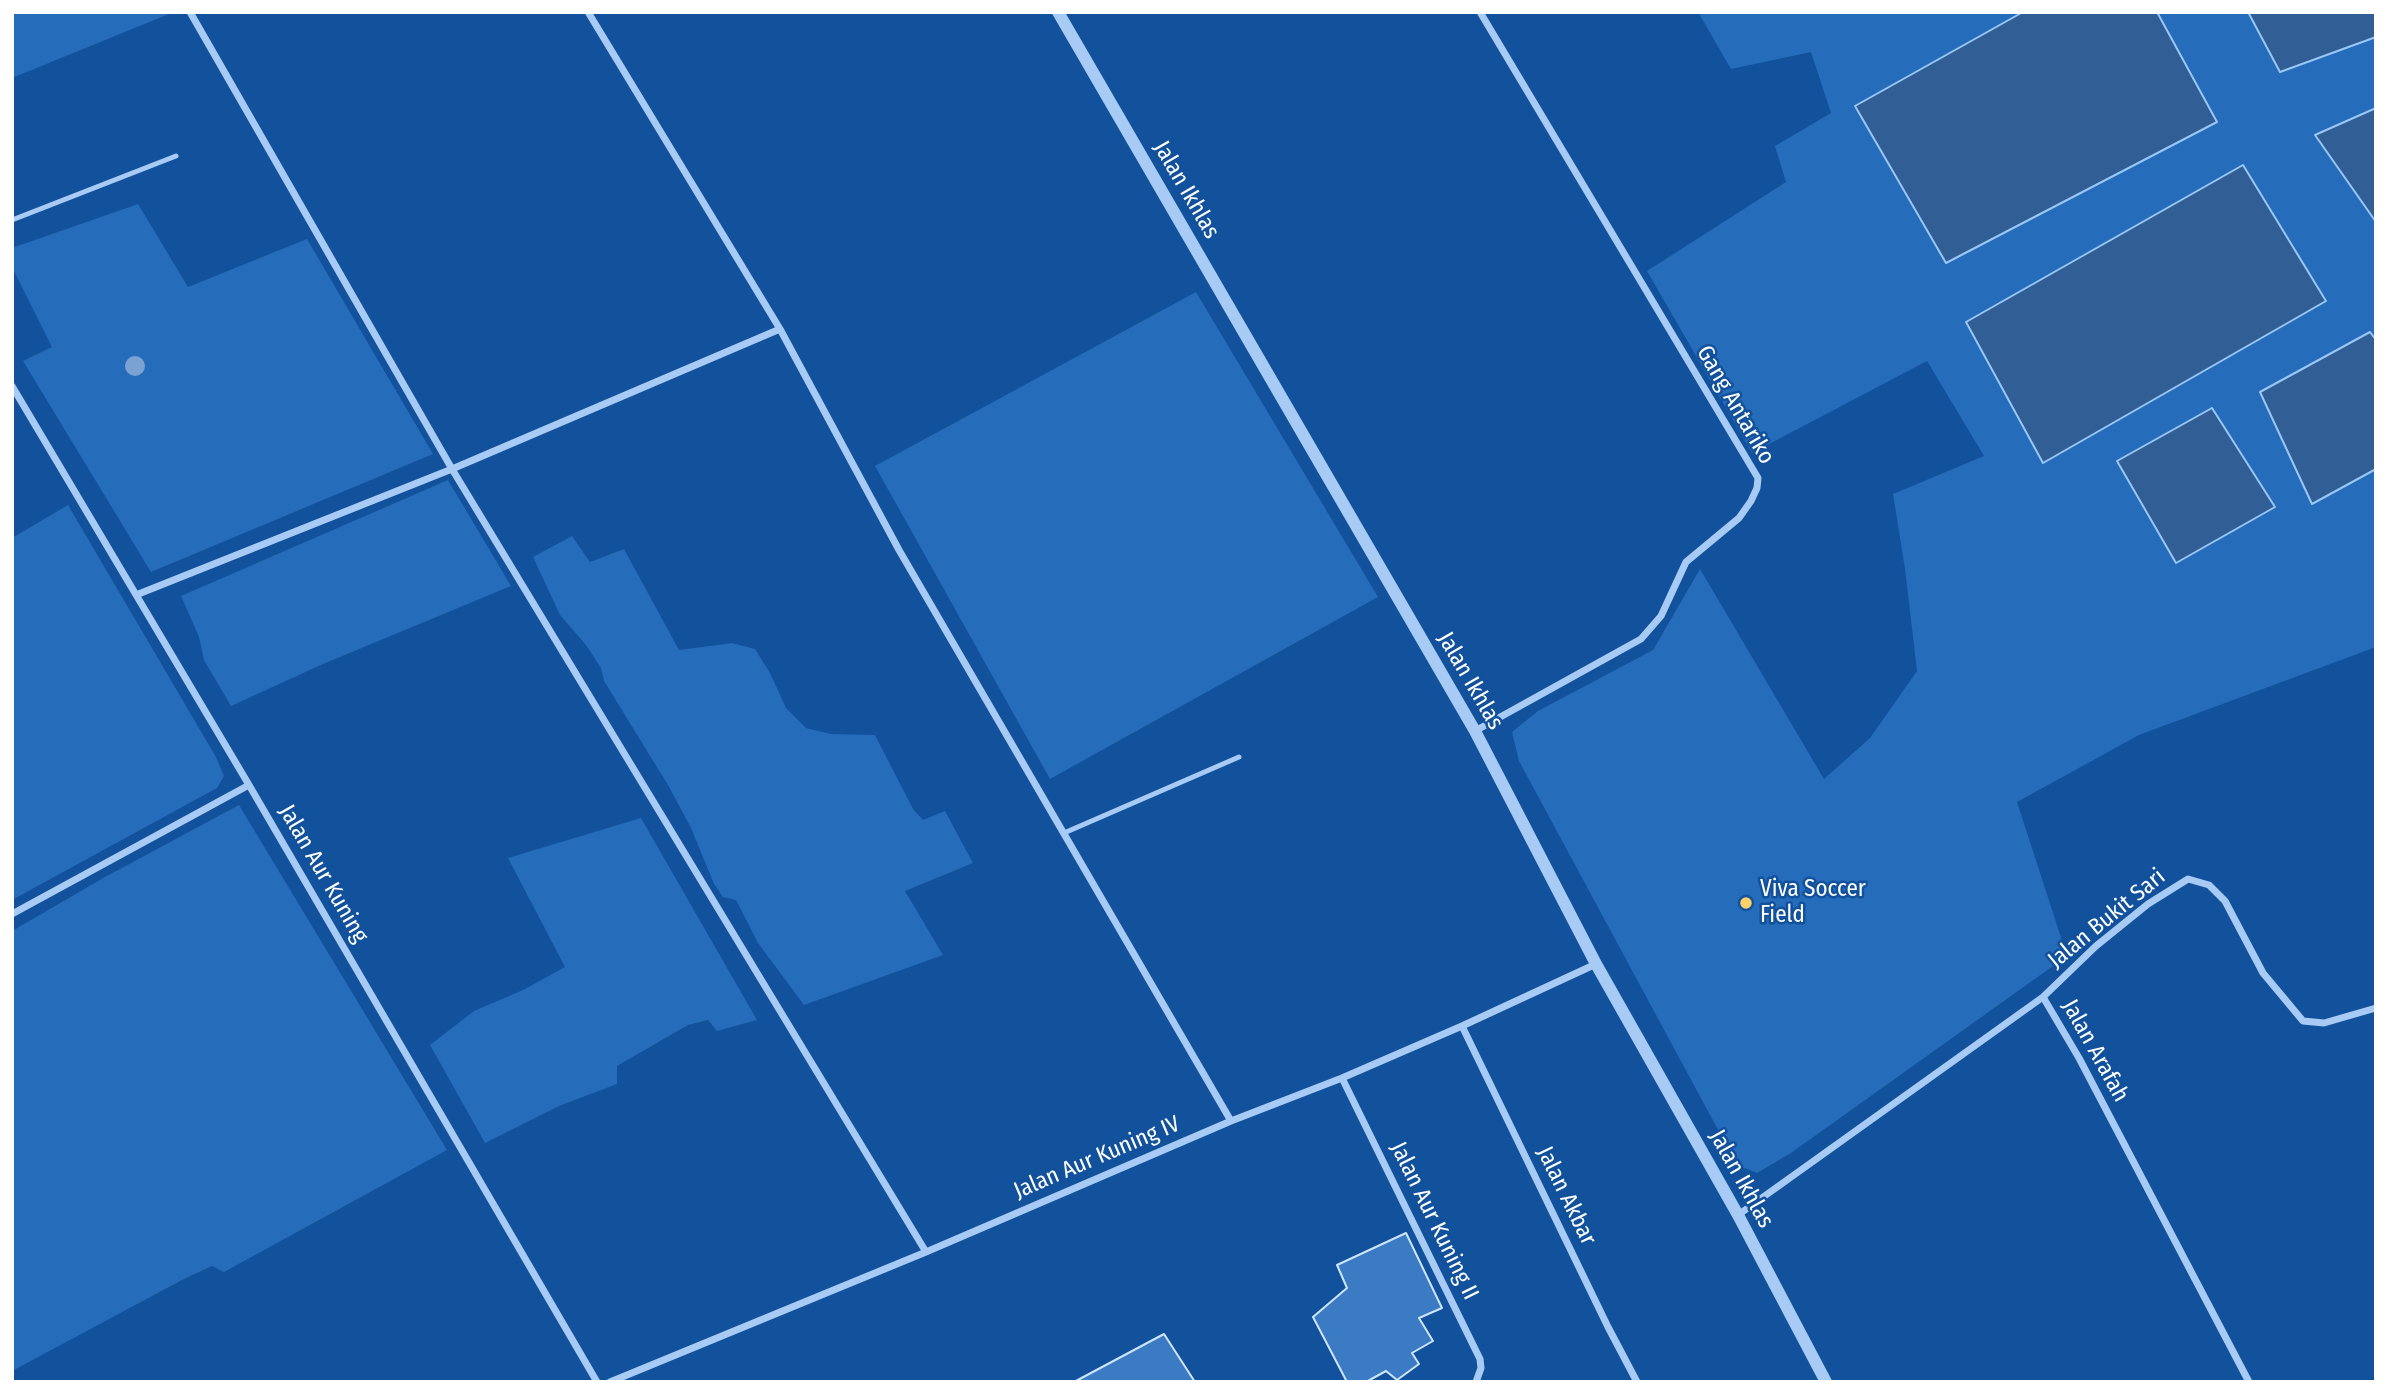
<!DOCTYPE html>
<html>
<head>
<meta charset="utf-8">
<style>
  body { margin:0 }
  #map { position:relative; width:2388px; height:1394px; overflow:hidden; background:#12519c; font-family:"Fira Sans Condensed",sans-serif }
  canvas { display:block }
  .frame { position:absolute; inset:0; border:14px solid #fff; pointer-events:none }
</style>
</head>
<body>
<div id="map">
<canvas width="2388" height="1394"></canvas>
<div class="frame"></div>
</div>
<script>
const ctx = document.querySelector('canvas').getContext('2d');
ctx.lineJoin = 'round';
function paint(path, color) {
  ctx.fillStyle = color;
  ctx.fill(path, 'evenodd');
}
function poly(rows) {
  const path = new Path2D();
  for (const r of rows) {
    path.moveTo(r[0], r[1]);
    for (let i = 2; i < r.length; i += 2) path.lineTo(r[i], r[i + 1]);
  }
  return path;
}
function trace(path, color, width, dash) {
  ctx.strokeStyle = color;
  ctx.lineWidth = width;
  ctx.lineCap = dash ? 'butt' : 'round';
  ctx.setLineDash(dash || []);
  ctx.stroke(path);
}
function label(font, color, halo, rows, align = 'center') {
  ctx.font = font + ' "Fira Sans Condensed",sans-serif';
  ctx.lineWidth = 5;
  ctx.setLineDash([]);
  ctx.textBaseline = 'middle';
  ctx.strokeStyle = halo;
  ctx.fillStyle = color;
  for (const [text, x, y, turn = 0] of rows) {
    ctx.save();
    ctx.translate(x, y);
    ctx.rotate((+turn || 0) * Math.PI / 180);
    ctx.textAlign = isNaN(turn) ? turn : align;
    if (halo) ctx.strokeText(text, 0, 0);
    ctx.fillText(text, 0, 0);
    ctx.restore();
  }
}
paint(poly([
  [12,12,174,12,12,78],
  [1698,12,2376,12,2376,647,2139,735,2017,802,2067,956,1791,1153,1757,1173,1737,1165,1519,761,1512,732,1538,711,1653,650,1700,569,1824,779,1870,738,1917,671,1905,569,1893,494,1984,456,1927,361,1752,453,1647,271,1786,182,1775,146,1831,113,1811,52,1731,69],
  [138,204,188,287,307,239,433,454,151,572,23,361,52,347,12,267,12,248],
  [1196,292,1378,597,1050,779,875,466],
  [448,480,511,586,323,664,231,706,204,660,199,637,181,596],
  [68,505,216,757,224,776,217,788,12,900,12,538],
  [572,536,590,562,624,549,679,650,732,643,755,649,770,673,786,708,806,728,831,734,875,735,913,809,923,820,945,811,973,863,905,891,943,955,804,1005,758,943,736,900,723,897,714,884,691,828,668,785,604,681,601,668,586,645,560,615,533,557],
  [239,805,447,1150,224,1272,212,1266,182,1280,12,1371,12,931,105,877],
  [641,818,757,1020,717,1031,708,1020,688,1025,617,1066,617,1084,559,1106,485,1143,430,1045,474,1011,523,990,565,967,508,858]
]), '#256cba');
const water = poly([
  [2023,12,2157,12,2217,122,1946,263,1855,106,2023,12],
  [2248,12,2376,12,2376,37,2280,72,2248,12],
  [2376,108,2376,222,2315,135,2376,108],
  [2243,165,2326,301,2043,463,1966,322,2243,165],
  [2370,332,2376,340,2376,469,2312,504,2260,392,2370,332],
  [2212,408,2275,507,2176,563,2117,461,2212,408]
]);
paint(water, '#305e95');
trace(water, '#99c7f7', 2);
const building = poly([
  [1406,1233,1442,1308,1419,1318,1433,1341,1412,1353,1419,1364,1397,1380,1386,1371,1366,1382,1347,1382,1313,1317,1347,1288,1337,1265,1406,1233],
  [1164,1334,1195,1382,1074,1382,1164,1334]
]);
paint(building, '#3b7bc3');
trace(building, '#cfe5fe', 2);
trace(poly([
  [12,220,176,156],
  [1064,833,1239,757]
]), '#a7cbf4', 5);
trace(poly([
  [190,12,452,469,926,1252],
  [588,12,780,329,899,550,1231,1121],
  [12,386,249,785,597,1382],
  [136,595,452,469,780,329],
  [1475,731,1641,639,1661,616,1686,562,1739,518,1751,501,1757,488,1758,478,1480,12],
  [12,914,249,785],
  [2043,997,2079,1058,2249,1382],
  [1462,1026,1608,1327,1637,1382],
  [1342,1078,1480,1359,1481,1368,1476,1382],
  [1738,1215,2043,997,2096,946,2148,904,2188,879,2209,885,2225,901,2263,973,2303,1021,2324,1023,2376,1008],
  [610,1382,926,1252,1231,1121,1342,1078,1462,1026,1596,964]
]), '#a7cbf4', 7);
trace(poly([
  [1058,12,1475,731,1596,964,1738,1215,1826,1382]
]), '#a7cbf4', 12);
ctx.fillStyle = '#7aa2d2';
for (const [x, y] of [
  [135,366]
]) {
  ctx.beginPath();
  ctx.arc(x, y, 10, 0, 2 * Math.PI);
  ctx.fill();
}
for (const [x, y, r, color] of [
  [1746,903,7,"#ffd06a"]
]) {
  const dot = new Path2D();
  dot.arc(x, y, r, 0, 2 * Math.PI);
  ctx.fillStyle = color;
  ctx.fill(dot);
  trace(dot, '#12519c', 2.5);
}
label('23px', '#fff', '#12519c', [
  ["Jalan Ikhlas",1186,190,60],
  ["Gang Antariko",1735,405,60],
  ["Jalan Ikhlas",1470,681,60],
  ["Jalan Aur Kuning",323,874,60],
  ["Jalan Bukit Sari",2107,919,-39],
  ["Jalan Arafah",2095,1051,61],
  ["Jalan Aur Kuning IV",1097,1158,-23],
  ["Jalan Ikhlas",1741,1179,61],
  ["Jalan Akbar",1566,1196,64],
  ["Jalan Aur Kuning II",1434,1221,64]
]);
label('23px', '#fff', '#12519c', [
  ["Viva Soccer",1760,890],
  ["Field",1760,916]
], 'left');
</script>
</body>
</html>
